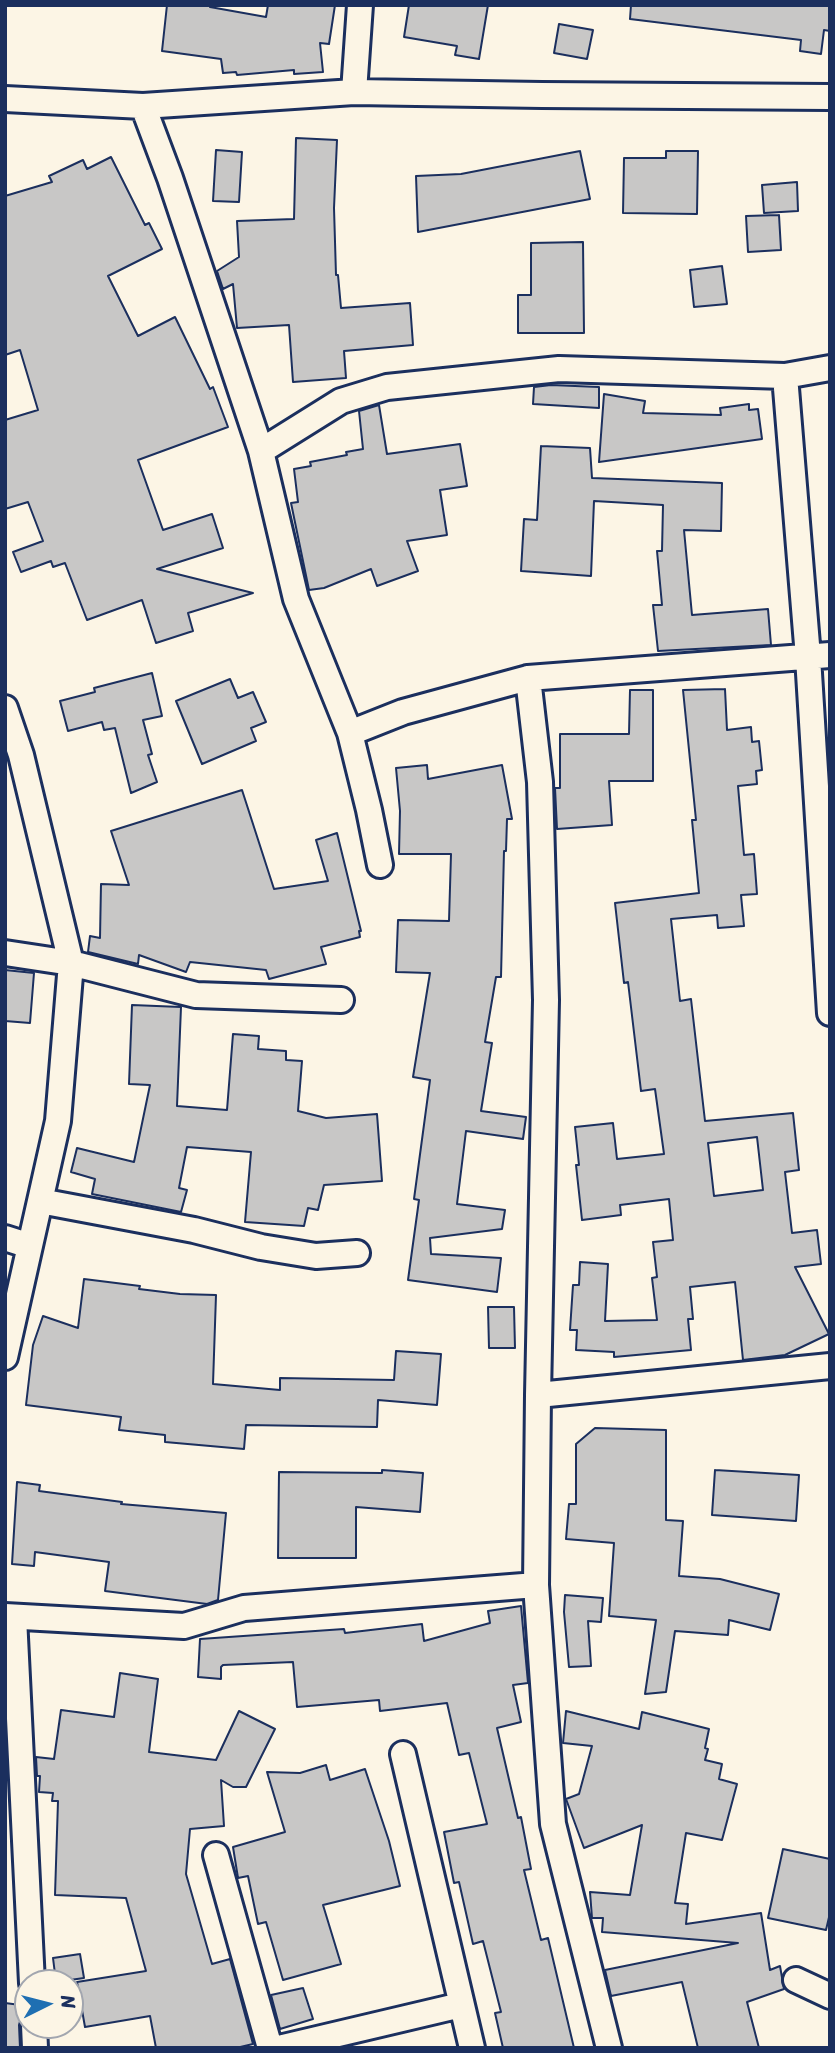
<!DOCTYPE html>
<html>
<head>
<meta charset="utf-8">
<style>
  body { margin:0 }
  #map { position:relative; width:835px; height:2053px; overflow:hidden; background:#fcf5e5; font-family:Sriracha,sans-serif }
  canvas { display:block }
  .frame { position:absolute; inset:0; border:7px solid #1b2f5e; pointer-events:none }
  .north { position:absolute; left:14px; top:1969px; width:70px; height:70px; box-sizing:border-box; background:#fcf5e5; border:2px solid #a2a6af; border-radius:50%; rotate:84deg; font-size:19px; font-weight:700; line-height:28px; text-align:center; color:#1b2f5e }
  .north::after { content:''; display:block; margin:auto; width:24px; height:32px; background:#1f6fb2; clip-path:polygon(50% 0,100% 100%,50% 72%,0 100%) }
</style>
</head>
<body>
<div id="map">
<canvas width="835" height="2053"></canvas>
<div class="frame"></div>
<div class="north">N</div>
</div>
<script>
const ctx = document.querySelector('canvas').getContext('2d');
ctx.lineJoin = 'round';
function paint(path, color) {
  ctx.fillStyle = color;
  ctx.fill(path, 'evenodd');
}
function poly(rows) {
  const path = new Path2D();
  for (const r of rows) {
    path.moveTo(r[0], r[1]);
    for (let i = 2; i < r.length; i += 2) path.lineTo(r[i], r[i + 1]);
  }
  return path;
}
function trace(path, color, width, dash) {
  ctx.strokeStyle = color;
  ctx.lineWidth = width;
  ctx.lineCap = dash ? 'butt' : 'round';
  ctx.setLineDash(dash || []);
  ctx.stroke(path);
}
const building = poly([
  [167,5,211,5,210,7,266,17,268,5,335,5,329,44,320,43,323,72,294,74,294,70,237,75,236,72,223,73,221,59,162,51,167,5],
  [409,5,488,5,479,59,455,55,457,46,404,37,409,5],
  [631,5,830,5,830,31,824,30,821,54,800,51,801,40,630,19,631,5],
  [559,24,593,30,587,59,554,53,559,24],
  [296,138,337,140,334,208,336,275,338,275,341,308,410,303,413,345,344,351,346,378,293,382,289,325,237,328,233,284,223,289,217,271,239,257,237,221,294,219,296,138],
  [216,150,242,152,239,202,213,201,216,150],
  [580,151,590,199,418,232,416,176,461,174,580,151],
  [666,151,698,151,697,214,623,213,624,158,666,158,666,151],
  [111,157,145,225,149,223,162,249,108,276,138,336,175,317,210,389,213,387,228,427,138,460,163,530,212,514,223,548,157,569,253,593,188,613,193,631,156,643,142,600,87,620,65,563,53,567,51,561,21,572,13,552,43,541,28,502,5,509,5,420,38,410,20,350,5,355,5,196,52,182,49,176,83,160,87,169,111,157],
  [797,182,798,211,764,213,762,185,797,182],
  [779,215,781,250,748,252,746,216,779,215],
  [583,242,584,333,518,333,518,295,531,295,531,243,583,242],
  [722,266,727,304,694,307,690,270,722,266],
  [551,385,599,387,599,408,533,404,534,387,551,385],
  [604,394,645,401,643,413,721,415,720,408,749,404,749,410,758,409,762,439,599,462,604,394],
  [379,405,387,454,460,444,467,486,440,490,447,535,407,541,418,571,377,586,371,569,324,588,309,590,291,503,298,502,294,469,311,466,310,462,347,455,346,452,363,449,359,411,379,405],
  [541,446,590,448,592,478,722,483,721,531,684,530,692,615,768,609,771,645,658,651,653,605,662,605,657,551,662,551,663,505,594,501,591,576,521,571,524,519,537,520,541,446],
  [152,673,162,716,143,720,152,754,148,755,157,782,131,793,115,728,104,730,102,722,68,731,60,701,95,692,94,688,152,673],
  [230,679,238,698,253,692,266,722,251,728,256,741,202,764,176,701,230,679],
  [725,689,727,730,751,727,752,742,759,741,762,770,756,771,757,784,738,786,744,855,754,854,757,894,741,895,744,926,718,928,717,915,671,919,680,1001,691,999,705,1121,793,1113,799,1170,785,1172,792,1233,817,1230,821,1264,795,1267,829,1334,785,1355,743,1360,735,1282,690,1287,693,1319,688,1319,691,1350,614,1357,614,1352,576,1350,577,1330,570,1330,573,1285,579,1285,580,1262,608,1264,605,1321,657,1320,652,1278,657,1277,653,1242,673,1240,669,1199,620,1205,621,1215,582,1220,576,1165,579,1165,575,1127,613,1123,617,1159,664,1154,655,1089,641,1091,628,982,624,983,615,903,699,893,692,820,696,820,683,690,725,689],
  [757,1137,763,1190,714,1196,708,1143,757,1137],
  [630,690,653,690,653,781,609,781,612,825,557,829,555,788,560,788,560,734,629,734,630,690],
  [427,765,428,779,502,765,512,819,507,819,506,851,504,851,501,977,496,977,485,1042,492,1043,481,1111,526,1117,523,1139,466,1131,457,1204,505,1210,502,1229,430,1238,431,1254,501,1258,497,1292,408,1280,419,1200,414,1199,430,1080,413,1077,430,973,396,972,398,920,449,921,451,854,399,854,400,811,396,768,427,765],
  [242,790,274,889,328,881,316,840,337,833,361,931,359,931,360,937,321,947,326,964,269,979,266,970,190,962,186,972,139,955,138,964,88,952,90,936,100,938,101,884,129,885,111,831,242,790],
  [5,970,34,973,30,1023,5,1021,5,970],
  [132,1005,181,1007,177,1106,227,1110,233,1034,259,1036,258,1049,286,1051,286,1060,302,1061,298,1111,326,1118,377,1114,382,1181,324,1185,318,1210,308,1208,304,1226,245,1222,251,1152,187,1147,179,1188,187,1190,181,1212,92,1194,95,1179,71,1172,77,1148,134,1162,150,1085,129,1084,132,1005],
  [84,1279,140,1286,139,1289,180,1294,216,1295,213,1384,280,1390,280,1378,394,1380,396,1351,441,1354,437,1405,378,1400,377,1427,246,1425,244,1449,165,1442,165,1435,119,1430,121,1417,26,1405,33,1345,43,1316,78,1328,84,1279],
  [488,1307,514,1307,515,1348,489,1348,488,1307],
  [595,1428,666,1430,666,1520,683,1521,679,1576,720,1579,779,1594,770,1630,729,1620,728,1635,675,1631,666,1692,645,1694,656,1620,609,1616,614,1543,566,1539,569,1504,576,1504,576,1444,595,1428],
  [382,1470,423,1473,420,1512,356,1507,356,1558,278,1558,279,1472,382,1473,382,1470],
  [715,1470,799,1475,796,1521,712,1515,715,1470],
  [17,1482,40,1485,39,1491,122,1502,121,1504,226,1513,218,1600,207,1604,105,1591,109,1562,35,1552,34,1566,12,1564,17,1482],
  [565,1595,603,1598,601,1622,588,1621,591,1666,569,1667,564,1612,565,1595],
  [521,1606,528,1683,513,1685,521,1722,497,1728,518,1818,521,1817,531,1869,524,1870,541,1940,548,1938,574,2048,503,2048,495,2013,501,2012,483,1941,473,1944,459,1882,454,1883,444,1832,487,1824,469,1753,459,1755,447,1703,380,1711,379,1700,297,1707,293,1662,223,1665,221,1667,221,1679,198,1677,200,1639,344,1629,345,1633,422,1624,424,1641,490,1623,488,1611,521,1606],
  [120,1673,158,1679,149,1752,216,1760,239,1711,275,1729,246,1787,233,1787,221,1780,224,1826,190,1829,186,1874,212,1964,230,1959,253,2044,236,2048,156,2048,150,2016,85,2027,77,1982,146,1971,126,1898,55,1895,58,1801,52,1801,53,1793,39,1792,40,1776,37,1776,36,1757,54,1759,61,1710,114,1717,120,1673],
  [566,1711,639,1729,642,1712,709,1729,705,1748,708,1749,705,1760,722,1764,719,1779,737,1784,722,1840,686,1833,675,1903,688,1904,686,1924,761,1913,770,1970,780,1966,784,1989,747,2002,759,2048,698,2048,682,1982,611,1996,605,1970,738,1943,602,1932,603,1918,592,1918,590,1892,630,1895,642,1825,584,1848,566,1799,579,1794,592,1746,563,1743,566,1711],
  [326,1765,330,1780,365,1769,389,1841,400,1886,323,1905,341,1964,283,1980,266,1922,258,1924,248,1876,238,1878,233,1847,285,1832,267,1772,300,1773,326,1765],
  [783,1849,830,1859,830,1913,826,1930,768,1918,783,1849],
  [80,1954,84,1978,56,1982,53,1958,80,1954],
  [303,1988,313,2019,280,2029,271,1995,303,1988],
  [5,2003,28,2006,28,2012,21,2018,19,2025,20,2048,5,2048,5,2003]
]);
paint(building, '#c8c7c6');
trace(building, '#1b2f5e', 2);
const street = poly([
  [354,92,360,5],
  [5,99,143,106,354,92,542,95,830,97],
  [143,106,170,178,261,451,296,599,350,733,369,810,380,865],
  [785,376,808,657,830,1013],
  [261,451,341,401,387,387,559,369,785,376,830,368],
  [528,678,540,782,546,1000,538,1395,536,1585,553,1824,609,2048],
  [5,708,21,755,71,963,58,1121,5,1357],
  [350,733,403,712,528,678,830,655],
  [5,953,71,963,196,995,341,1000],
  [40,1201,194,1230,261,1247,316,1256,357,1253],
  [5,1238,30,1246],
  [538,1395,830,1366],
  [5,1616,184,1626,244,1608,536,1585],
  [14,1617,32,1983],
  [403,1754,472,2048],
  [216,1855,270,2048],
  [796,1980,830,1996],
  [34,2025,35,2048],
  [279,2048,461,2005]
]);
trace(street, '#1b2f5e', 30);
trace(street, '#fcf5e5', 24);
</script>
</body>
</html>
